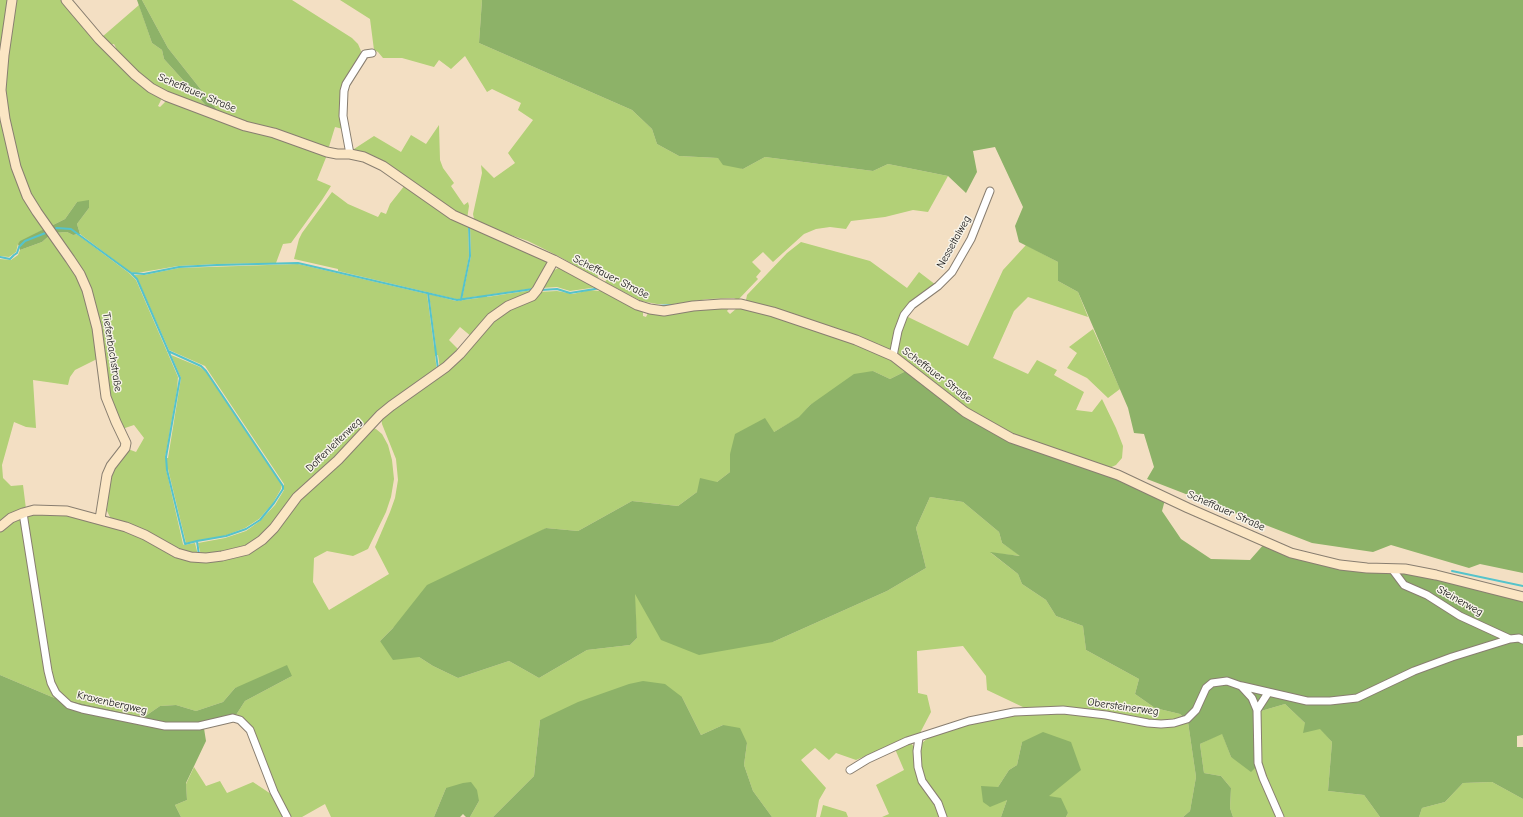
<!DOCTYPE html>
<html>
<head>
<meta charset="utf-8">
<style>
  body { margin:0 }
  canvas { display:block; background:#f3dfc3 }
</style>
</head>
<body>
<canvas width="1523" height="817"></canvas>
<script>
const ctx = document.querySelector('canvas').getContext('2d');
ctx.lineJoin = 'round';
function paint(path, color) {
  ctx.fillStyle = color;
  ctx.fill(path, 'evenodd');
}
function poly(rows) {
  const path = new Path2D();
  for (const r of rows) {
    path.moveTo(r[0], r[1]);
    for (let i = 2; i < r.length; i += 2) path.lineTo(r[i], r[i + 1]);
  }
  return path;
}
function trace(path, color, width, dash) {
  ctx.strokeStyle = color;
  ctx.lineWidth = width;
  ctx.lineCap = dash ? 'butt' : 'round';
  ctx.setLineDash(dash || []);
  ctx.stroke(path);
}
function label(font, color, halo, rows, align = 'center') {
  ctx.font = font + ' "Comic Neue",sans-serif';
  ctx.lineWidth = 3;
  ctx.setLineDash([]);
  ctx.textBaseline = 'middle';
  ctx.strokeStyle = halo;
  ctx.fillStyle = color;
  for (const [text, x, y, turn = 0] of rows) {
    ctx.save();
    ctx.translate(x, y);
    ctx.rotate((+turn || 0) * Math.PI / 180);
    ctx.textAlign = isNaN(turn) ? turn : align;
    if (halo) ctx.strokeText(text, 0, 0);
    ctx.fillText(text, 0, 0);
    ctx.restore();
  }
}
paint(poly([
  [0,0,10,0,0,81],
  [13,0,62,0,160,96,161,100,158,106,160,107,166,101,327,155,317,180,331,186,322,200,291,243,283,244,276,263,217,264,178,266,137,273,130,272,80,234,77,224,89,208,77,202,65,219,49,227,22,180,4,99],
  [142,0,292,0,352,38,358,44,361,51,360,57,345,81,343,129,335,127,328,150,221,115,168,48],
  [340,0,482,0,479,43,632,110,652,129,657,144,679,156,718,158,743,169,765,157,873,171,888,164,948,176,928,212,913,210,885,217,851,221,846,229,830,227,816,229,804,234,773,262,763,252,752,262,761,271,756,277,758,279,738,300,734,298,708,299,674,304,657,304,641,301,605,282,607,279,602,278,596,265,593,266,599,279,560,257,528,241,476,223,474,219,473,214,482,173,481,165,494,178,515,163,508,153,533,120,518,110,521,103,492,89,487,92,465,56,451,69,439,60,434,67,402,58,383,58,378,52,374,50,370,19],
  [139,5,152,43,162,50,164,59,211,111,160,91,146,82,115,51,116,48,114,44,110,45,102,37],
  [0,95,14,165,46,228,18,244,16,252,9,257,0,256],
  [439,125,440,160,443,168,454,183,451,186,464,205,468,202,469,206,467,219,353,151,354,149,374,136,401,152,411,135,426,144],
  [405,185,468,225,469,256,461,299,456,299,338,271,338,269,294,259,299,239,302,233,332,192,348,204,378,217,381,212,386,214,390,204],
  [470,226,547,261,548,264,536,288,487,295,487,297,533,290,472,337,460,327,449,340,460,351,440,369,438,355,435,356,437,371,383,408,262,537,232,553,201,555,198,543,225,538,246,531,260,521,275,505,284,490,284,484,205,366,169,350,138,280,134,275,144,275,179,268,298,264,427,294,434,347,436,347,429,294,456,301,479,298,478,296,462,299,471,256],
  [67,232,73,235,78,235,129,273,136,280,178,377,177,390,165,458,168,458,181,378,171,355,200,367,206,372,282,485,281,489,273,503,259,519,245,528,224,536,186,543,168,469,166,469,183,544,184,545,195,543,198,555,189,554,115,521,110,517,107,511,109,476,128,449,136,452,144,438,134,425,122,429,108,393,95,310,54,233],
  [50,235,68,259,91,309,97,359,75,370,70,377,68,385,33,380,36,428,26,427,14,422,2,465,3,478,11,486,23,485,26,509,0,523,0,259,11,260,18,255,20,250,42,242],
  [801,242,870,261,907,288,919,272,936,285,910,304,893,345,891,349,887,350,748,303,746,300,747,295,787,253],
  [1026,245,1058,262,1058,281,1078,292,1088,317,1028,297,1014,311,993,358,1028,374,1037,360,1057,370,1054,375,1084,392,1076,410,1092,412,1102,399,1116,428,1123,446,1122,458,1116,465,1107,469,1011,434,965,409,899,356,897,350,899,333,906,316,968,346,1003,270],
  [560,267,598,287,570,291,557,287,541,288,549,273],
  [602,289,628,305,643,311,643,316,646,317,648,313,730,307,727,311,730,314,737,308,760,312,809,327,891,358,908,370,890,379,873,371,810,405,800,417,774,432,730,454,730,472,717,482,697,492,678,506,632,501,578,531,546,528,393,628,380,641,419,657,433,666,458,678,509,661,539,678,587,650,630,645,637,638,634,593,773,642,887,591,926,568,916,528,930,497,963,502,999,532,1002,543,1021,556,991,553,1018,574,1022,584,1046,600,1056,616,1083,626,1086,650,1139,679,1135,694,1155,708,1180,714,1183,717,1173,720,1162,721,1060,708,1025,708,987,690,986,676,963,646,917,651,918,693,927,695,931,712,920,733,856,760,836,753,829,760,815,748,801,760,826,788,819,800,816,817,772,817,753,791,744,765,747,743,723,725,701,735,682,697,540,720,534,776,493,817,470,817,479,801,446,788,434,817,331,817,325,804,302,817,290,817,277,793,258,743,236,715,245,701,292,676,235,688,223,702,196,711,176,705,160,706,144,717,66,700,54,685,27,517,29,515,34,512,78,516,140,534,178,556,250,550,295,502,373,428,376,429,382,434,388,445,392,460,394,479,391,497,386,512,368,549,353,556,327,551,314,558,313,582,329,610,389,574,375,547,390,512,395,498,398,480,396,459,382,424,381,417,418,390,496,316,539,292,557,291,573,294,590,290,599,291],
  [1093,329,1120,389,1108,398,1087,378,1067,368,1077,353,1069,347],
  [20,517,22,520,38,624,58,698,52,697,0,675,0,530],
  [1285,704,1305,723,1320,728,1332,742,1328,791,1364,795,1380,817,1284,817,1266,781,1260,763,1260,743,1261,711],
  [1063,712,1157,726,1188,722,1196,777,1190,811,1183,817,1066,817,1068,813,1048,797,1022,742,1017,765,1009,770,998,787,1007,800,1001,817,945,817,928,788,920,764,920,749,922,743,928,738,977,721,1005,716],
  [1222,733,1231,757,1256,767,1277,817,1233,817,1230,808,1231,788,1221,776,1204,773,1200,744],
  [911,743,914,747,915,760,941,817,882,817,889,814,876,785,904,770,895,749],
  [194,767,206,786,220,781,227,793,253,782,274,796,285,817,181,817,175,805,187,800,186,784],
  [1492,782,1523,799,1523,817,1419,817,1422,808,1445,802,1463,783],
  [823,805,846,812,848,817,820,817]
]), '#b2d077');
paint(poly([
  [137,0,142,0,168,48,221,115,211,111,164,59,162,50,152,43],
  [482,0,1523,0,1523,573,1480,564,1469,568,1391,545,1373,552,1312,543,1147,479,1154,467,1144,434,1134,433,1128,408,1078,292,1058,281,1058,262,1019,242,1015,226,1023,207,995,147,973,151,977,172,966,193,948,176,888,164,873,171,765,157,743,169,723,165,718,158,679,156,657,144,652,129,632,110,479,43],
  [89,200,89,208,77,224,80,234,73,235,67,232,54,233,49,227,65,219,77,202],
  [46,228,50,235,42,242,20,250,18,244,20,241],
  [908,370,971,420,1166,496,1162,511,1181,539,1211,559,1250,560,1265,543,1309,560,1404,570,1523,600,1523,735,1517,736,1517,747,1523,747,1523,799,1492,782,1463,783,1445,802,1422,808,1419,817,1380,817,1364,795,1328,791,1332,742,1320,729,1303,733,1305,723,1285,704,1261,711,1255,711,1254,749,1256,767,1251,772,1231,757,1222,734,1200,744,1204,773,1221,776,1231,788,1230,808,1233,817,1183,817,1190,811,1196,777,1188,722,1180,714,1155,708,1135,694,1139,679,1086,650,1083,626,1056,616,1046,600,1022,584,1018,574,990,552,1020,556,1002,543,999,532,963,502,930,497,916,528,926,568,887,591,773,642,699,655,661,640,635,594,637,638,630,645,587,650,539,678,509,661,458,678,433,666,419,657,393,660,380,641,393,628,427,585,546,528,578,531,632,501,678,506,697,492,700,478,717,482,730,472,730,454,735,434,765,418,774,432,799,417,810,405,854,374,873,371,890,379],
  [287,665,292,676,245,701,236,715,203,722,206,741,186,783,187,800,175,805,181,817,0,817,0,675,52,697,144,717,160,706,176,705,196,711,223,702,235,688],
  [643,681,665,684,682,697,701,735,723,725,740,728,747,743,744,765,753,791,772,817,493,817,534,776,540,720,578,702,629,684],
  [1043,732,1071,742,1081,770,1049,796,1061,798,1068,813,1066,817,1001,817,1007,800,990,807,983,802,981,786,998,787,1009,770,1017,765,1022,742],
  [471,782,477,790,479,801,470,817,466,817,463,814,460,817,434,817,446,788,463,783]
]), '#8db268');
trace(poly([
  [52,230,57,228,71,229,131,273,137,279,180,378,166,457,167,470,185,544,197,541,199,555],
  [0,257,10,259,14,255,17,253,19,247,25,241,48,232],
  [131,273,144,274,179,267,217,265,298,263,457,300,533,289],
  [541,290,557,289,570,293,601,288],
  [428,293,438,369],
  [461,300,470,256,469,226],
  [656,306,673,305],
  [168,351,201,366,206,371,283,486,283,489,274,503,260,520,246,529,226,536,197,541],
  [1452,571,1523,586]
]), '#55c3cb', 2);
const street = poly([
  [350,154,343,116,344,91,346,84,365,54,372,53],
  [893,356,898,331,904,315,912,305,938,286,952,272,971,239,990,191],
  [23,513,48,671,51,683,56,693,69,705,82,709,165,726,199,726,233,718,240,720,250,730,274,792,287,817],
  [1392,569,1404,585,1427,595,1460,616,1510,639,1519,638,1523,640],
  [1242,686,1307,701,1330,701,1357,698,1414,671,1452,657,1510,639],
  [1257,710,1268,693],
  [919,738,917,751,918,767,922,781,938,803,943,817],
  [850,770,868,759,907,741,969,721,1014,712,1063,710,1106,715,1148,723,1161,724,1174,723,1187,719,1196,710,1206,688,1212,683,1227,681,1241,686,1252,698,1257,710,1258,763,1263,778,1280,817]
]);
const secondary = poly([
  [12,0,4,55,1,90,5,119,16,167,27,196,37,212,70,259,80,274,87,290,97,328,106,397,116,422,126,443,125,448,111,466,107,475,100,519],
  [66,0,99,39,135,75,151,88,166,96,245,126,274,133,327,152,337,154,350,154,364,157,383,166,453,215,554,260,637,305,650,309,664,311,693,306,721,304,741,304,773,312,856,340,893,356,965,412,1011,438,1118,475,1188,508,1291,553,1340,565,1367,568,1405,569,1436,575,1523,597],
  [0,527,11,518,23,513,34,510,67,511,126,527,145,535,177,553,191,557,206,558,222,556,247,550,262,540,274,528,297,497,338,460,380,415,391,406,446,367,460,354,491,318,508,306,532,296,537,290,554,260]
]);
trace(street, '#887e70', 9);
trace(secondary, '#887e70', 11);
trace(street, '#fff', 7);
trace(secondary, '#fbe6c4', 9);
label('11px', '#1c1c1c', '#f7f3e8', [
  ["Scheffauer Straße",197,93,23],
  ["Nesseltalweg",954,242,-61],
  ["Scheffauer Straße",611,277,27],
  ["Tiefenbachstraße",112,352,81],
  ["Scheffauer Straße",937,375,37],
  ["Doffenleitenweg",334,445,-44],
  ["Scheffauer Straße",1226,511,24],
  ["Steinerweg",1460,601,29],
  ["Kraxenbergweg",112,703,13],
  ["Obersteinerweg",1123,707,8]
]);
</script>
</body>
</html>
